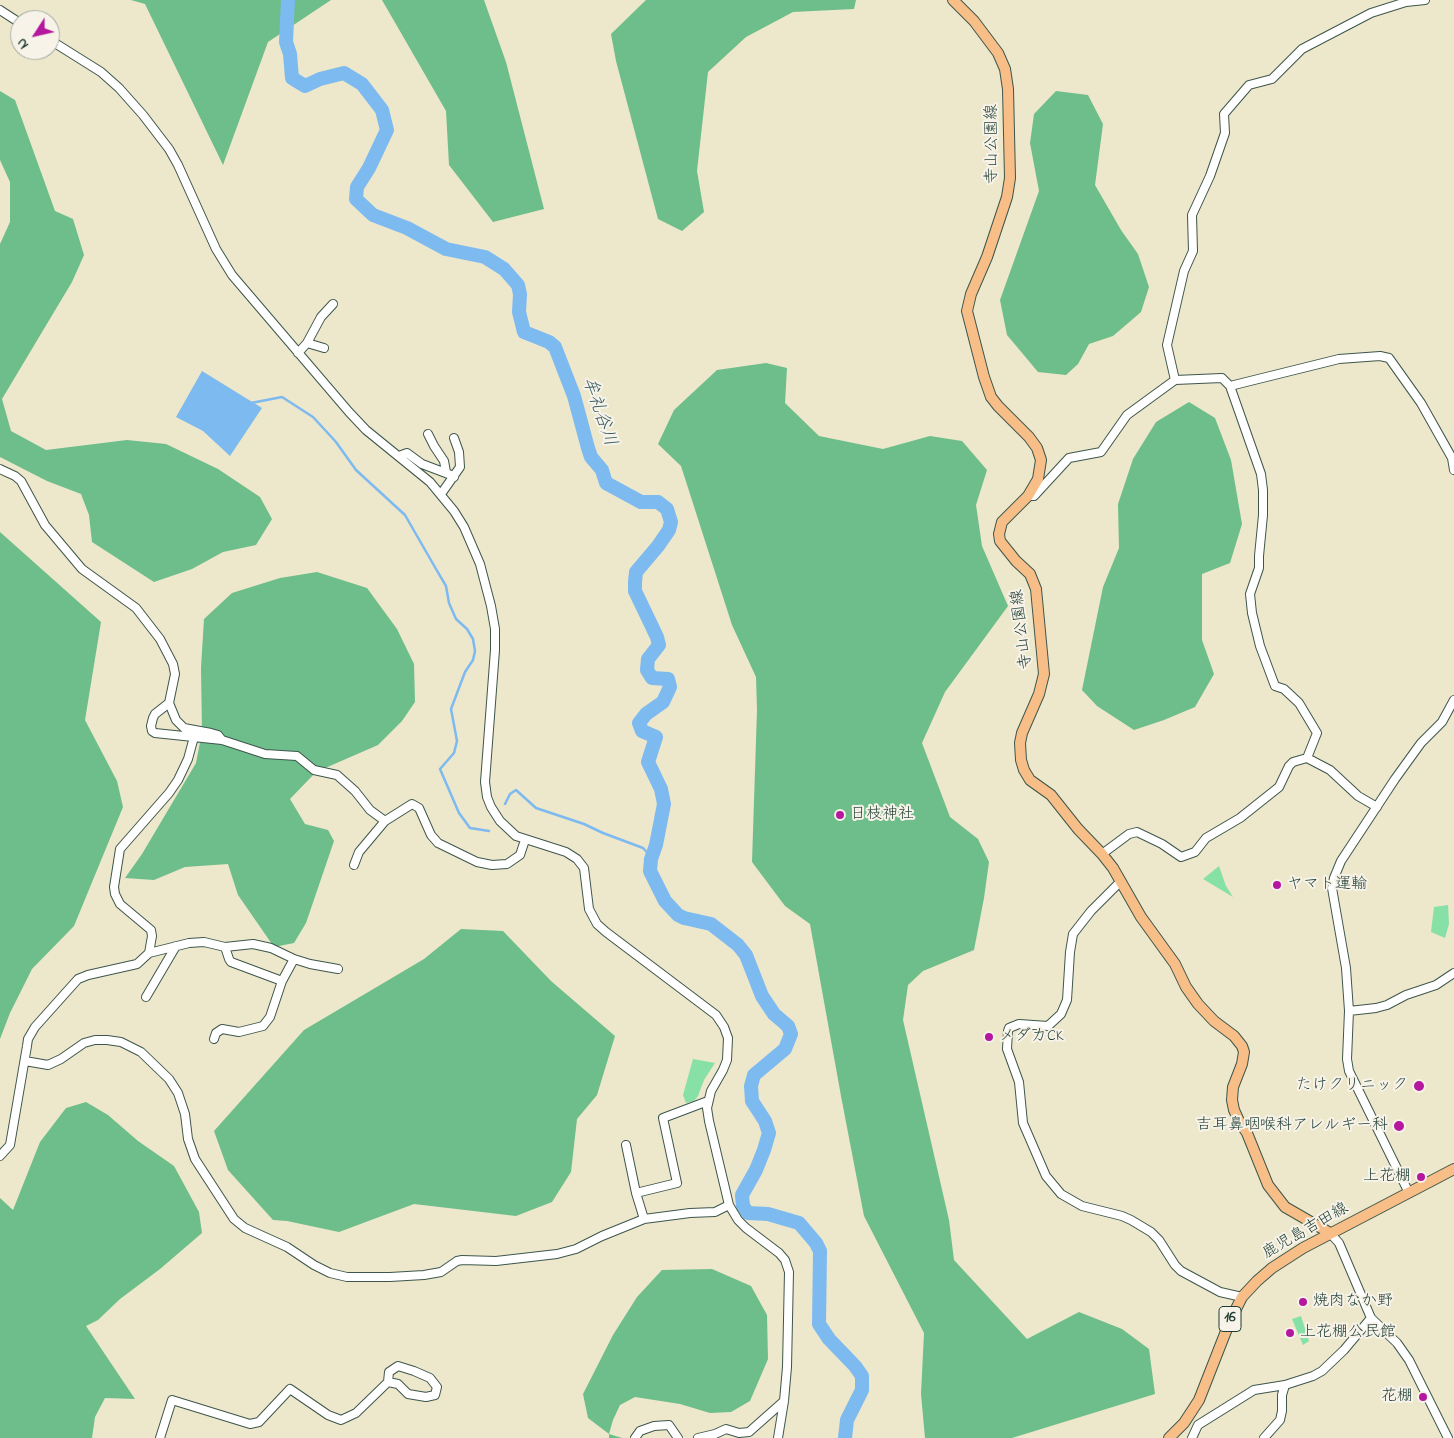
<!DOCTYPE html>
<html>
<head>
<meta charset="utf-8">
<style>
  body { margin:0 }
  #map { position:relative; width:1454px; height:1438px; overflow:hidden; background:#ede7cc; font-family:"Indie Flower",sans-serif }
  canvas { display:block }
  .north { position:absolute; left:10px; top:10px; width:50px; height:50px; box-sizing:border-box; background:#f7f3e8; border:1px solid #a1aaa0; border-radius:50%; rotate:235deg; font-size:14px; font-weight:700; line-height:20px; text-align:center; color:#1f3d34 }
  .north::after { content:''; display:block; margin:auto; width:18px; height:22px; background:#b5179e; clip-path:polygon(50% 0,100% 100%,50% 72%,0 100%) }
</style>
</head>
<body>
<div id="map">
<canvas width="1454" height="1438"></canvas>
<div class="north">N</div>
</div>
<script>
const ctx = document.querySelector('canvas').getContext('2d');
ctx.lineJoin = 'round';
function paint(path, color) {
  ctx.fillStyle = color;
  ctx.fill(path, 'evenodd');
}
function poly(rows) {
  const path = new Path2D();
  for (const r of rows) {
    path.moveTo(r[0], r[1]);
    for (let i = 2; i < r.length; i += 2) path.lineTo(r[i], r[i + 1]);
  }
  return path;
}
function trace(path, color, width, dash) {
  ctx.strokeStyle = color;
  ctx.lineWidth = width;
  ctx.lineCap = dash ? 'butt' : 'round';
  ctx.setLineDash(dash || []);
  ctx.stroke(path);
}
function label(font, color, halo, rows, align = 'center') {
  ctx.font = font + ' "Indie Flower","Klee One",sans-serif';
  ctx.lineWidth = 4;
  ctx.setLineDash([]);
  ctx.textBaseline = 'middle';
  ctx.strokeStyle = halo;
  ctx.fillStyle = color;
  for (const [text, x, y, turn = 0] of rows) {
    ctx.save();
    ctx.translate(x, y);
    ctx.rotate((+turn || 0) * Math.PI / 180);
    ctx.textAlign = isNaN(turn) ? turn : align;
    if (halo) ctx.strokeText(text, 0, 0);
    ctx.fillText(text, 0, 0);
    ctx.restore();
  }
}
paint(poly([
  [1219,866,1226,886,1233,897,1203,879],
  [1448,905,1449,924,1445,938,1431,932,1434,907],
  [693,1059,715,1063,704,1080,698,1096,694,1101,686,1103,683,1095],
  [1301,1316,1309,1341,1303,1345,1292,1319]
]), '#87e0a5');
paint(poly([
  [131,0,331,0,268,42,223,165,145,4],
  [382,0,484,0,506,62,544,209,493,222,449,165,446,111],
  [646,0,856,0,854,9,793,12,746,37,708,72,697,171,704,212,682,231,658,219,616,61,611,34],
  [0,91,15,100,55,211,73,219,84,255,72,282,2,399,11,431,46,450,127,440,166,444,218,469,260,497,272,519,256,545,223,552,192,569,154,582,92,542,89,515,81,494,47,481,0,457,0,244,10,222,10,182,0,160],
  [1056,91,1088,95,1103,124,1095,185,1121,230,1138,254,1149,287,1141,312,1113,336,1089,344,1078,364,1066,375,1038,372,1007,335,1000,300,1039,191,1030,143,1034,114],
  [766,363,787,368,785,403,819,436,883,449,930,436,962,441,987,470,976,505,982,546,1008,606,945,692,922,743,950,817,978,839,989,862,984,898,974,950,923,971,908,985,903,1020,949,1220,954,1260,1027,1339,1079,1312,1122,1329,1149,1349,1155,1394,1012,1438,925,1438,921,1394,924,1333,864,1216,841,1096,810,924,785,906,752,862,757,710,756,677,732,625,681,466,658,444,674,410,717,370],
  [1189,402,1215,418,1231,460,1242,524,1230,563,1202,574,1202,640,1214,674,1195,707,1164,720,1134,730,1097,706,1082,690,1103,587,1119,548,1118,504,1133,459,1156,422],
  [0,532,101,622,85,720,117,781,123,807,74,926,32,969,10,1013,0,1039],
  [317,572,367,588,397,629,414,664,415,702,402,721,378,745,316,772,290,799,305,824,328,830,334,841,306,923,294,943,274,947,238,895,228,864,185,867,154,880,125,878,142,854,196,763,202,732,201,668,204,619,232,593,280,578],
  [461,929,503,931,551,981,615,1036,597,1095,577,1119,571,1172,552,1202,516,1216,414,1204,339,1232,287,1221,273,1220,228,1170,214,1131,304,1030,424,959],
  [86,1102,108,1115,138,1141,174,1166,199,1212,202,1233,160,1269,120,1299,98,1320,86,1326,135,1399,105,1398,95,1417,92,1438,0,1438,0,1198,13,1210,40,1142,66,1108],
  [712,1269,751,1286,767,1315,768,1359,750,1401,731,1412,710,1413,680,1404,635,1397,620,1405,613,1420,609,1434,622,1438,609,1438,609,1434,588,1418,583,1394,613,1335,637,1297,662,1270]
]), '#6dbe8a');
paint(poly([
  [202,371,262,408,230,456,203,431,176,417]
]), '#7dbaf0');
trace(poly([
  [251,403,282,397,313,417,336,442,356,470,405,515,436,569,446,586,449,603,456,619,467,629,473,639,475,651,473,660,465,672,451,709,457,741,454,753,440,769,459,813,470,828,489,831],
  [505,804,510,794,516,790,536,808,584,824,603,833,643,848,652,858]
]), '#7dbaf0', 2.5);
trace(poly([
  [288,0,286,42,290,54,292,78,305,86,320,79,344,73,362,84,382,110,387,130,369,168,357,187,356,199,373,215,407,228,446,249,485,257,504,269,518,285,520,294,519,312,524,332,549,342,555,347,574,396,588,448,591,457,602,470,606,483,641,502,658,502,667,509,671,522,669,530,658,546,636,572,635,582,635,591,657,637,659,645,648,659,647,670,652,678,668,679,670,687,663,702,646,714,639,723,642,731,656,737,648,762,661,789,664,804,656,845,651,859,650,871,665,901,678,915,684,918,711,924,738,945,746,955,762,996,774,1014,788,1026,791,1034,785,1049,754,1075,751,1086,752,1101,765,1121,769,1133,764,1150,756,1170,742,1195,743,1206,748,1213,768,1214,799,1223,816,1243,820,1251,819,1324,829,1339,855,1366,862,1376,862,1390,847,1420,845,1438]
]), '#7dbaf0', 14);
const minor = poly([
  [0,10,20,23],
  [50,40,101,72,119,88,143,115,169,149,178,165,216,249,232,275,349,412,366,430,430,482,454,511,464,527,480,564,491,606,495,629,495,650,485,782,487,797,491,807,500,821,516,836,566,852,577,859,584,868,589,909,597,924,606,932,716,1015,724,1027,728,1038,727,1060,723,1070,711,1091,707,1108,709,1121,729,1205,738,1220,746,1228,779,1253,785,1260,789,1272,787,1367,784,1401,778,1438],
  [307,343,324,348],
  [298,353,307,343,321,317,333,304],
  [1175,380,1167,345,1184,271,1193,251,1192,215,1210,176,1225,133,1224,114,1249,85,1272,79,1302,49,1371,13,1406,2,1425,0],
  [1230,386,1339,359,1380,356,1389,358,1421,403,1452,458,1454,470],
  [428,434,434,446,444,461,446,472],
  [399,456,407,453,422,464,451,475,454,477],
  [0,469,15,476,21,481,45,525,82,569,136,608,160,639,173,664,175,674,169,703,176,720,184,728,211,733,218,735,222,740],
  [441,494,460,467,459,452,454,438],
  [1028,496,1034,496,1069,458,1101,452,1127,415,1175,380,1222,378,1230,386,1261,474,1263,490,1263,515,1259,556,1259,568,1250,594,1252,613,1260,646,1275,686,1284,689,1299,703,1317,733,1307,758,1293,762,1289,766,1279,787,1240,818,1206,838,1195,852,1181,857,1162,844,1137,832,1129,834,1102,854],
  [169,703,155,714,153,718,151,726,152,731,155,733,222,740,265,754,297,756,314,770,337,775,355,791,370,810,385,821],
  [1307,758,1330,770,1358,796,1377,807],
  [354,865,359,852,385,821,412,804,419,808,431,835,438,843,477,862,492,865,507,864,520,855,525,840],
  [1120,882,1091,911,1073,934,1070,952,1067,1000,1061,1014,1048,1026,1019,1024,1009,1028,1008,1031,1007,1049,1019,1082,1023,1123,1046,1176,1061,1194,1082,1206,1122,1216,1131,1220,1151,1232,1159,1240,1175,1265,1181,1271,1220,1292,1242,1297],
  [225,947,229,959,231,962,282,981,294,959],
  [149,953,189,943,204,942,225,947,253,944,271,948,294,959,310,964,338,969],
  [146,997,176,946],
  [1349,1011,1376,1008,1387,1005,1406,995,1436,985,1454,973],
  [214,1039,216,1033,222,1029,239,1032,263,1026,270,1017,282,981],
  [25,1061,48,1065,61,1059,84,1043,95,1040,107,1040,121,1042,141,1052,169,1079,178,1093,185,1114,188,1139,195,1159,234,1219,245,1228,287,1247,314,1265,330,1273,347,1277,390,1277,424,1275,441,1272,457,1261,462,1260,496,1261,557,1254,576,1249,602,1236,644,1219,690,1213,715,1212,729,1205],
  [626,1145,636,1193],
  [0,1156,10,1145,27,1046,28,1039,35,1027,78,979,88,975,137,964,149,953,152,936,151,930,120,904,115,894,114,887,120,849,169,793,178,780,188,759,194,737],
  [1409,1193,1349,1071,1347,1059,1349,1011,1346,968,1332,888,1334,878,1341,861,1395,779,1421,743,1442,722,1454,700],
  [644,1219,636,1193,677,1183,663,1118,708,1101],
  [1330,1233,1339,1243,1368,1311,1371,1318,1397,1343,1409,1360,1448,1438],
  [160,1438,172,1400,250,1424,259,1422,290,1389,328,1415,341,1420,356,1413,388,1382,389,1372,398,1366,414,1371,430,1378,437,1387,435,1395,426,1397,408,1394,398,1384,388,1382],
  [635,1438,640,1431,654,1426,669,1425,678,1438],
  [698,1438,715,1434,726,1429,739,1433,749,1432,784,1401],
  [1192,1438,1198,1425,1254,1390,1285,1385,1313,1376,1322,1371,1344,1350,1371,1318],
  [1264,1438,1280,1420,1282,1411,1282,1395,1285,1385]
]);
const major = poly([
  [953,0,974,21,998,53,1005,69,1008,89,1010,178,1007,197,987,257,971,294,967,311,984,377,991,397,998,406,1029,437,1037,448,1041,460,1038,479,1028,496,1002,522,999,534,1000,541,1016,561,1030,574,1036,589,1044,674,1039,694,1022,733,1020,743,1021,760,1024,770,1030,780,1051,795,1078,829,1102,854,1113,868,1141,917,1175,964,1186,987,1198,1004,1214,1021,1234,1036,1242,1046,1244,1052,1242,1064,1233,1087,1232,1100,1234,1110,1239,1121,1247,1133,1268,1185,1285,1207,1330,1233],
  [1169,1438,1184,1423,1199,1400,1230,1321,1242,1297,1257,1281,1272,1268,1303,1248,1454,1169]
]);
trace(minor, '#3e564b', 10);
trace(major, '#3e564b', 12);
trace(minor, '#fff', 8);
trace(major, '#f7be88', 10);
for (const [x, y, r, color] of [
  [840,815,5,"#b5179e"],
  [1277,885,5,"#b5179e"],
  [989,1037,5,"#b5179e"],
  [1419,1086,6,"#b5179e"],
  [1399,1126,6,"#b5179e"],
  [1421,1177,5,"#b5179e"],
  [1303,1302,5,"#b5179e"],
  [1290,1333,5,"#b5179e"],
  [1423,1397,5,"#b5179e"]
]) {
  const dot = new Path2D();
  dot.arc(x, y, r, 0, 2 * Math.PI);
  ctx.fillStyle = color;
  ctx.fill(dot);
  trace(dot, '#f7f3e8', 2);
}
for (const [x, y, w] of [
  [1230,1319,22]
]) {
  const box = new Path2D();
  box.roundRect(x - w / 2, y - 12.5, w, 25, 4);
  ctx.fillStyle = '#f7f3e8';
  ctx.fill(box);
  trace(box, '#1f3d34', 1);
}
label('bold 15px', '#1f3d34', null, [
  ["16",1230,1319]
]);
label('16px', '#1f3d34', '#f7f3e8', [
  ["寺山公園線",993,144,-90],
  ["寺山公園線",1023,629,-97],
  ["鹿児島吉田線",1306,1232,-30]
]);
label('16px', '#1f3d34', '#f7f3e8', [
  ["日枝神社",850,815],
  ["ヤマト運輸",1287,885],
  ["メダカCK",999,1037],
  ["たけクリニック",1408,1086,"right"],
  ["吉耳鼻咽喉科アレルギー科",1388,1126,"right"],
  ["上花棚",1411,1177,"right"],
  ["焼肉なか野",1313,1302],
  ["上花棚公民館",1300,1333],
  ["花棚",1413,1397,"right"]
], 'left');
label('italic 18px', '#365c63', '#f7f3e8', [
  ["牟礼谷川",598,412,71]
]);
</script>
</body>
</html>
